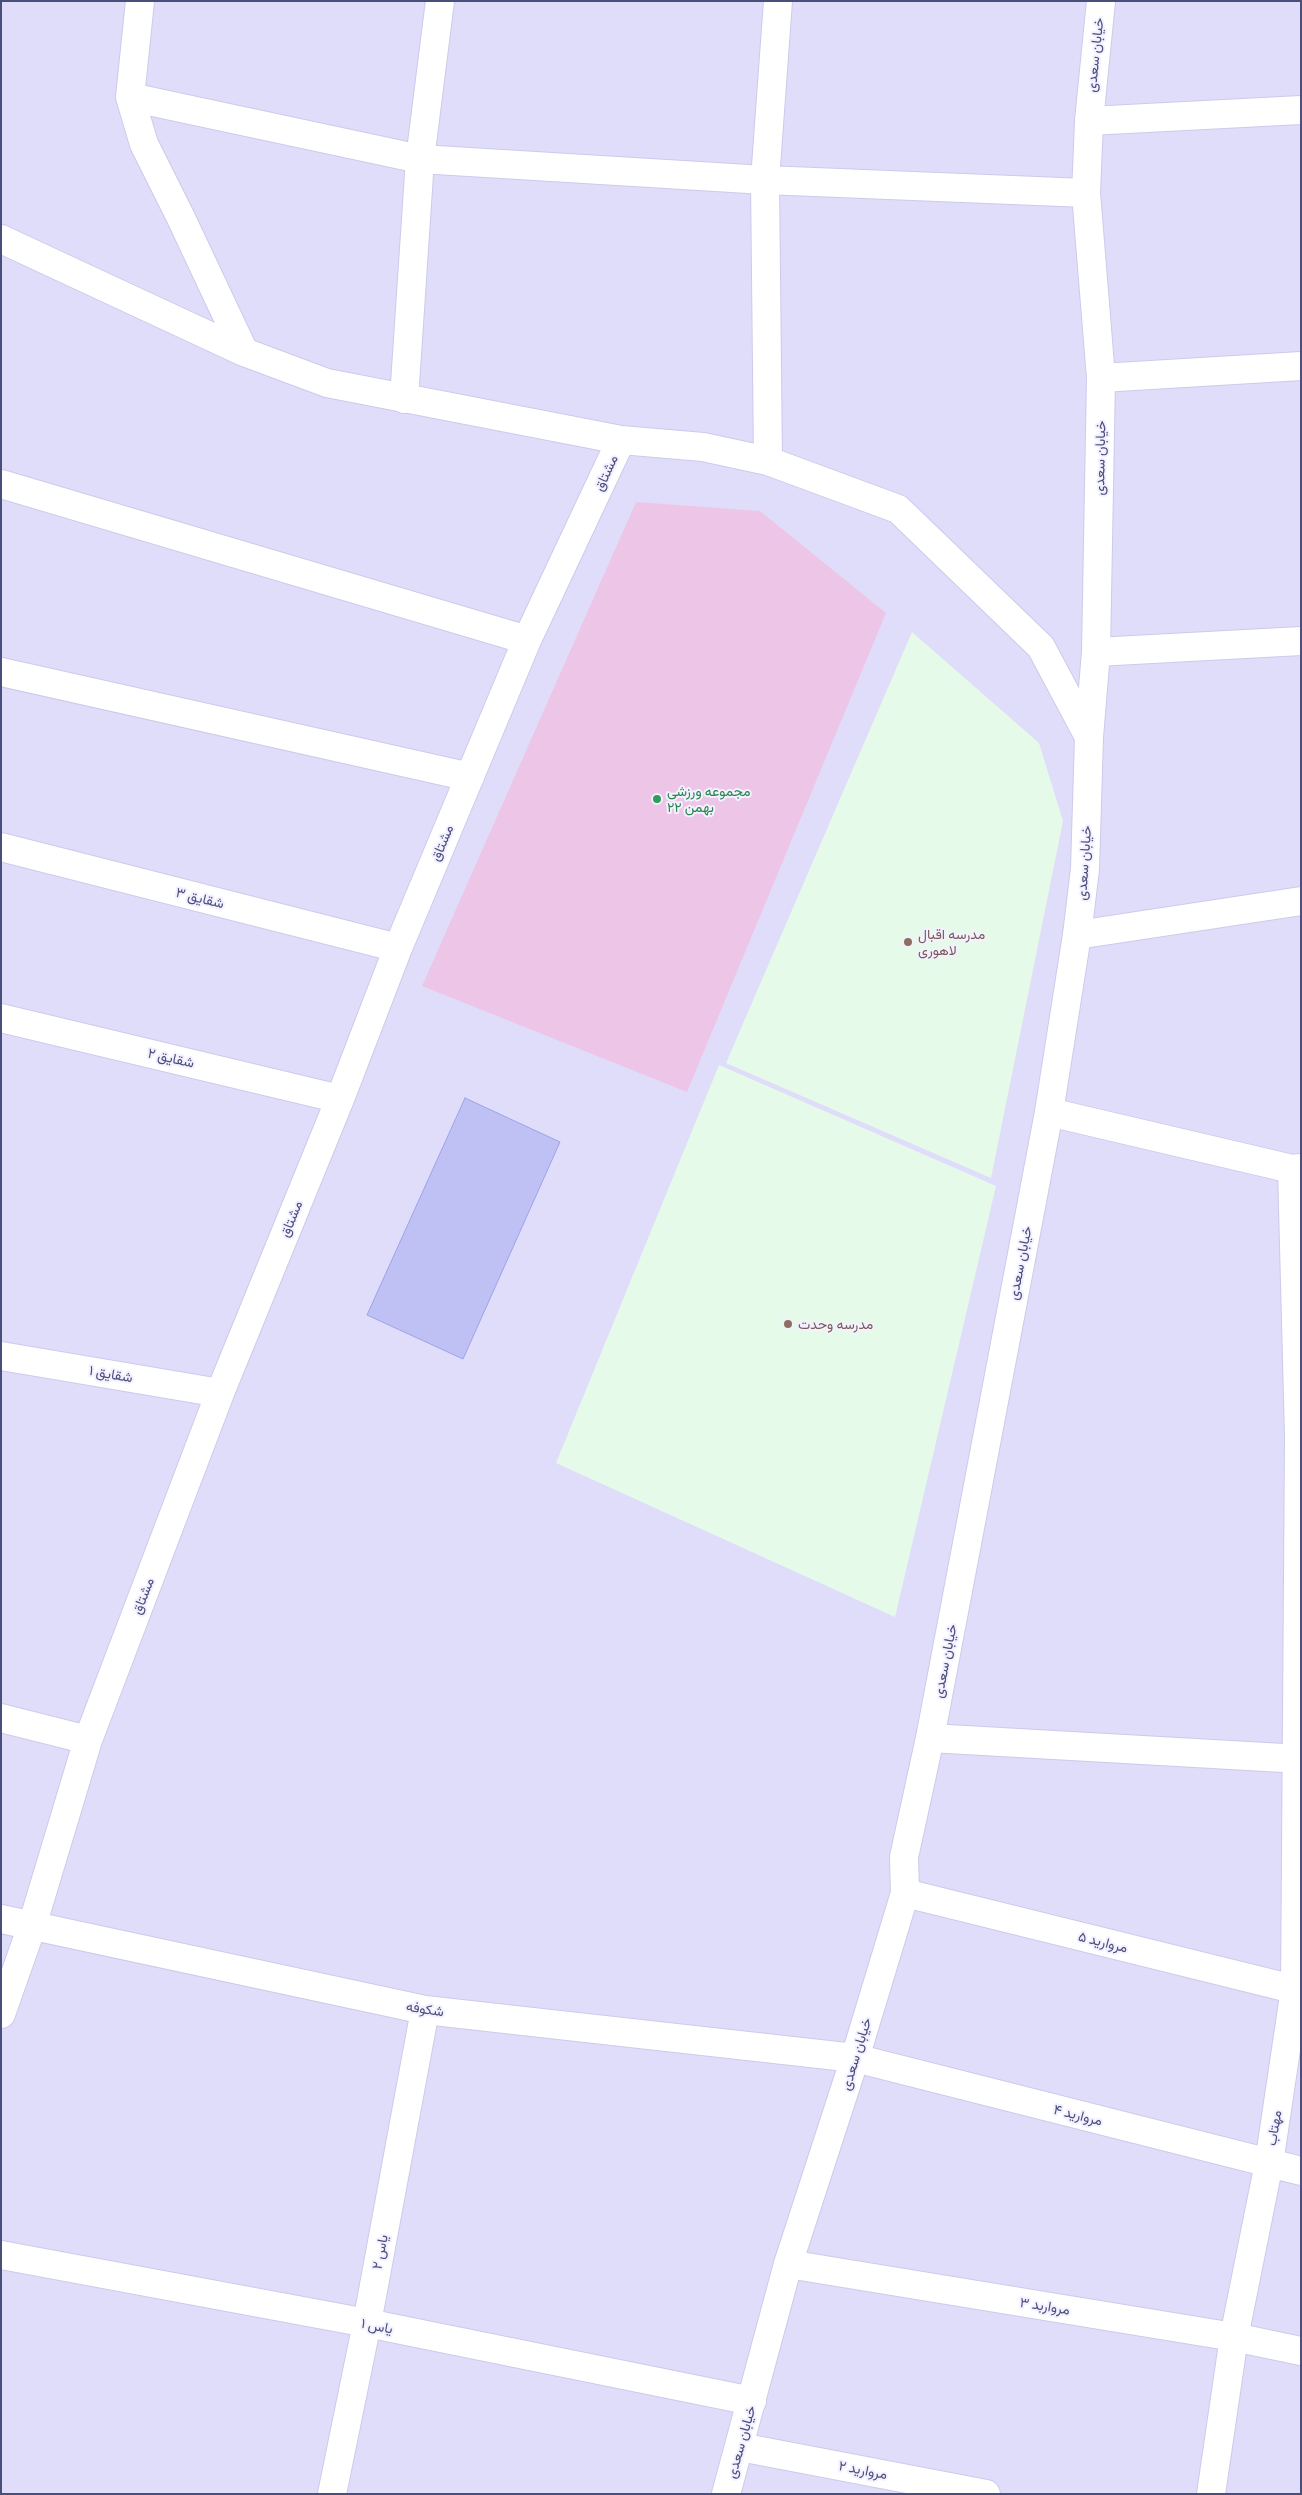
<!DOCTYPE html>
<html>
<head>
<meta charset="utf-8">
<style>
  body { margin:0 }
  #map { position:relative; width:1302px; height:2495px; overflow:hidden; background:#ece9fd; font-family:"Exo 2",sans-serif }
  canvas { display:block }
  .frame { position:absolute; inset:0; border:2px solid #4a4e7a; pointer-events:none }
</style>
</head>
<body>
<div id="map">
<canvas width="1302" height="2495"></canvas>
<div class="frame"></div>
</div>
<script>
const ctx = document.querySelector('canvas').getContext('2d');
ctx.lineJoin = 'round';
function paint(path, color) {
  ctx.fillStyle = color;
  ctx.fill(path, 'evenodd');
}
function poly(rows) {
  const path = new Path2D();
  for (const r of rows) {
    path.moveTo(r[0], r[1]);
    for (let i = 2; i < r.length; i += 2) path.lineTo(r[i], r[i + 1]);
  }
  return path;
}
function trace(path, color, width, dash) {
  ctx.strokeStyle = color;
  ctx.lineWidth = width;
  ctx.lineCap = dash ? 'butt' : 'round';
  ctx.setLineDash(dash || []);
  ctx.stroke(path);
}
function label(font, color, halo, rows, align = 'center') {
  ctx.font = font + ' "Exo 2",Vazirmatn,sans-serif';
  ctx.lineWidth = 4;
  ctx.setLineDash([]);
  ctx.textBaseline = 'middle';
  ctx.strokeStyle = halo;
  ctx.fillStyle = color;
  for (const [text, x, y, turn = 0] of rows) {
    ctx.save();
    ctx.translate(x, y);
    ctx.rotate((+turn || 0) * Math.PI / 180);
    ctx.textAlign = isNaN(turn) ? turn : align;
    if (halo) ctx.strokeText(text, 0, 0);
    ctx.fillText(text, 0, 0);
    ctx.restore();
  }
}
paint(poly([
  [1,1,1301,1,1301,2494,1,2494]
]), '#e0ddfb');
paint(poly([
  [912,632,1039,743,1063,821,991,1178,726,1063],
  [719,1065,996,1186,895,1617,556,1463]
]), '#e5fae9');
paint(poly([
  [636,502,760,511,886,613,687,1092,422,986]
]), '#edc6e7');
const building = poly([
  [465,1098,560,1142,463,1359,367,1315,465,1098]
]);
paint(building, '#bfc1f4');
trace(building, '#9ea3e8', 1);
const minor = poly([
  [140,1,130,97,144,144,181,218,244,352],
  [130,97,420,159,765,180,1086,193],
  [1089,121,1301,110],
  [1,239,244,352,327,383,621,440,703,447,768,461,898,509,1041,647,1089,737],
  [1101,378,1301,366],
  [404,399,420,159,440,1],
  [768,461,765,180,778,1],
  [1,484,527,640],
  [1096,652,1301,641],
  [1,672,470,777],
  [1,847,398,948],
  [1077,935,1301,901],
  [1,1018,340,1099],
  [1049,1112,1292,1169,1301,1168],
  [1,1356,220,1393],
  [1,1718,88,1740],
  [905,1893,1301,1991],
  [1,1919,425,2010,855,2058,1301,2171],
  [1,2014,32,1926,88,1740,220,1393,340,1099,398,948,527,640,621,440],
  [1,2255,367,2323,752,2401],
  [788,2264,1234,2337,1301,2351],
  [740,2447,986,2494],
  [332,2494,367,2323,425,2010],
  [1211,2494,1234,2337,1269,2163,1295,1989,1299,1437,1292,1169]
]);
const tertiary = poly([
  [930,1738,1301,1759],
  [726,2494,788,2264,855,2058,905,1893,904,1857,930,1738,1049,1112,1077,935,1085,869,1089,737,1096,652,1101,378,1086,193,1089,121,1101,1]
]);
trace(minor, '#cccbea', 30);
trace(tertiary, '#cccbea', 30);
trace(minor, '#fff', 28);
trace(tertiary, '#fff', 28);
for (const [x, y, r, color] of [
  [657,799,5,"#2e9e5b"],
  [908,942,5,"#8d6e63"],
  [788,1324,5,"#8d6e63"]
]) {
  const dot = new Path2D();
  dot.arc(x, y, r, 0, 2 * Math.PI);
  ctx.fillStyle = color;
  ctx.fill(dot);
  trace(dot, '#f3f0ff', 2);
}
label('14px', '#4a4e7a', '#f3f0ff', [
  ["خیابان سعدی",1095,55,-84],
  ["خیابان سعدی",1100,458,-89],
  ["مشتاق",606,473,-65],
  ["مشتاق",442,843,-67],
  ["خیابان سعدی",1084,863,-86],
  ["شقایق ۳",200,898,14],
  ["شقایق ۲",171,1058,13],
  ["مشتاق",291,1219,-68],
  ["خیابان سعدی",1020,1263,-79],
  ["شقایق ۱",111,1374,10],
  ["مشتاق",143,1596,-69],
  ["خیابان سعدی",945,1661,-79],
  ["مروارید ۵",1103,1942,14],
  ["شکوفه",425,2009,9],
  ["خیابان سعدی",856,2054,-73],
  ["مروارید ۴",1078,2115,14],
  ["مهتاب",1274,2128,-81],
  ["یاس ۲",380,2252,-79],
  ["مرواربد ۳",1045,2306,9],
  ["یاس ۱",377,2326,11],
  ["خیابان سعدی",741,2442,-74],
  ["مروارید ۲",863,2470,11]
]);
label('14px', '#27864d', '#f3f0ff', [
  ["مجموعه ورزشی",667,791],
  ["۲۲ بهمن",667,807]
], 'left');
label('14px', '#785e54', '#f3f0ff', [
  ["مدرسه اقبال",918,934],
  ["لاهوری",918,950],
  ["مدرسه وحدت",798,1324]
], 'left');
</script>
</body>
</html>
